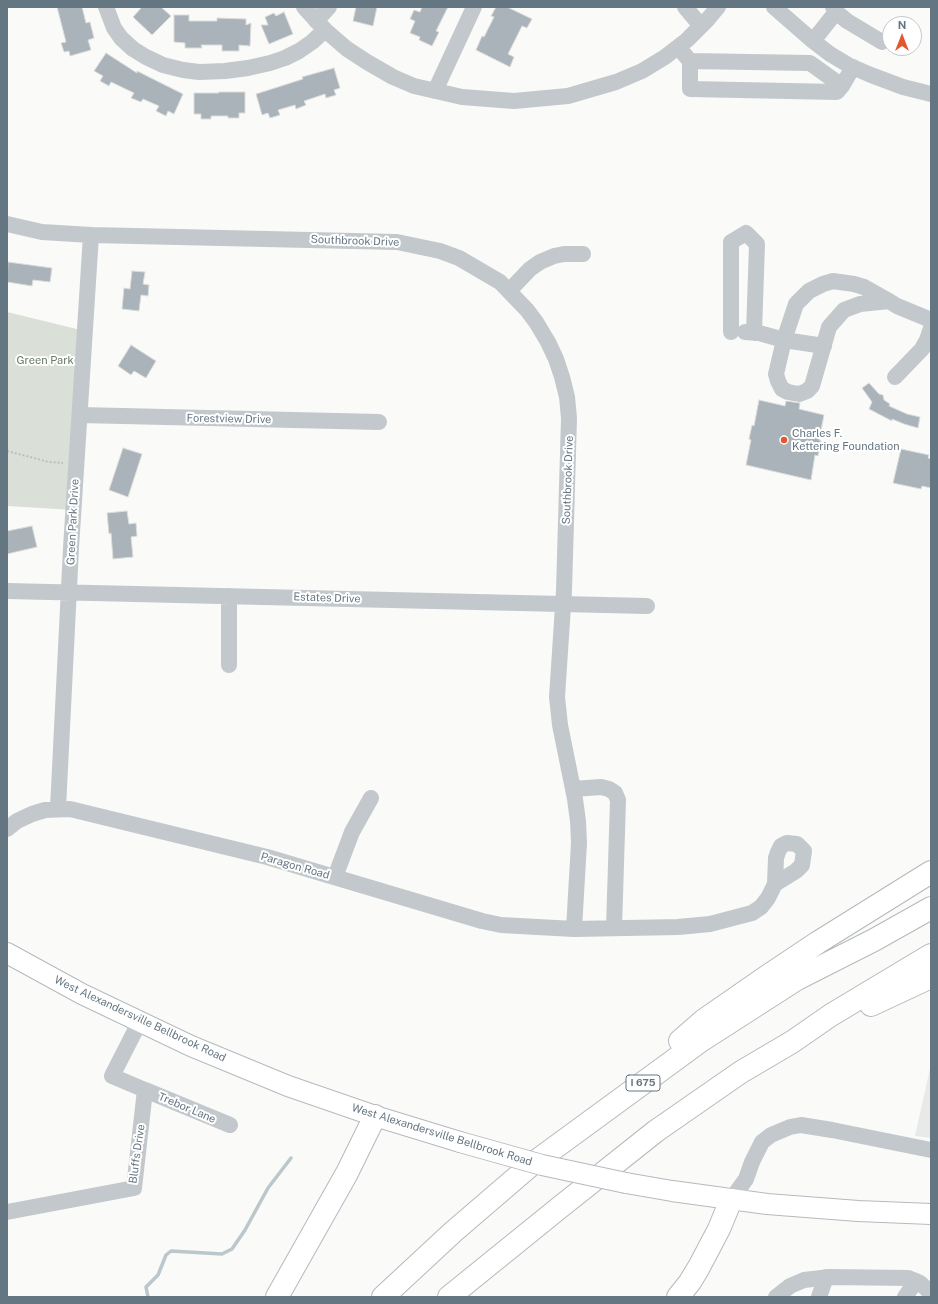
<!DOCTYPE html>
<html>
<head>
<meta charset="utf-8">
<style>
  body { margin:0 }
  #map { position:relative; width:938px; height:1304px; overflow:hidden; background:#fafaf8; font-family:"Public Sans",sans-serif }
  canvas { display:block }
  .frame { position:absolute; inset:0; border:8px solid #657683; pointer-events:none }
  .north { position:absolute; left:882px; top:16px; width:40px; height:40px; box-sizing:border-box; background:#fff; border:1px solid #c1c8cd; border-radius:50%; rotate:0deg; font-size:11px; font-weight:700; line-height:16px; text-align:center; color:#657683 }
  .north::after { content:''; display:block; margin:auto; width:14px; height:18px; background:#e4572e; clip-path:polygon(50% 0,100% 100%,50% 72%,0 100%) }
</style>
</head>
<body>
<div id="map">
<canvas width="938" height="1304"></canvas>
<div class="frame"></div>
<div class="north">N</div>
</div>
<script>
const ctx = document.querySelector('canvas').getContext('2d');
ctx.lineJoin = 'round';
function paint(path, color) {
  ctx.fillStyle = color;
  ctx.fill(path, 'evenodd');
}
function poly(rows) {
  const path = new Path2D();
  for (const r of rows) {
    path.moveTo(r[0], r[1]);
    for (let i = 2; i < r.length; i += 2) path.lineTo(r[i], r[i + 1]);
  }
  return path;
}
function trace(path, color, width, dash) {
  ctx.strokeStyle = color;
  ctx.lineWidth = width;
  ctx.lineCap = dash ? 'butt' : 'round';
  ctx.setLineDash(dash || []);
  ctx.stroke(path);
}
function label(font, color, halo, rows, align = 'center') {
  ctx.font = font + ' "Public Sans",sans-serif';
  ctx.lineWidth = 4;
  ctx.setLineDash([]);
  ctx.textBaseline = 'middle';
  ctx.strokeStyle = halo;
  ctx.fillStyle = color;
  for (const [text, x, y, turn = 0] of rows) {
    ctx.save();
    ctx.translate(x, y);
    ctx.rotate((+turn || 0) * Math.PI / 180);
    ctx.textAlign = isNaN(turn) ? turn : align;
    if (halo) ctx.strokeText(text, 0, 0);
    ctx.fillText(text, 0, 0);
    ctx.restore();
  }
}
paint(poly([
  [931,1064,931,1138,915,1136]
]), '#e8e9e9');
paint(poly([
  [7,312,85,331,74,510,7,506]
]), '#dadfd7');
trace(poly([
  [148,1297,146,1287,158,1275,166,1255,171,1251,222,1254,232,1249,245,1230,268,1188,291,1158]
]), '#bbc7cb', 3.5);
const building = poly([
  [57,7,82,7,86,23,90,22,94,38,88,40,91,50,70,56,69,51,64,52,61,43,66,42,57,7],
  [142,7,161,7,171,16,152,35,133,17,142,7],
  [356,7,377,7,373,26,353,21,356,7],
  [422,7,448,7,436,31,439,32,432,46,419,40,420,37,410,33,415,21,410,19,414,10,420,12,422,7],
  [496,7,507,7,532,19,527,28,522,26,508,54,514,57,510,67,476,50,482,36,484,37,494,17,491,16,496,7],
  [284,12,293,34,269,44,261,25,268,25,265,17,274,13,276,16,284,12],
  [174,15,189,15,189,21,217,21,217,18,246,19,246,25,251,23,250,46,239,45,239,51,222,51,222,45,201,45,202,48,185,48,185,43,174,42,174,15],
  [106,53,137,73,137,71,183,94,174,114,168,111,166,116,156,111,159,106,143,99,141,102,131,98,134,93,111,82,109,86,100,81,103,76,94,71,106,53],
  [334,68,340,88,334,90,336,95,326,98,325,94,304,101,306,105,296,109,295,105,278,110,280,115,270,118,268,113,262,115,256,94,303,79,302,77,334,68],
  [219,92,245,92,245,113,239,113,239,118,228,118,228,116,211,116,211,119,201,119,201,114,194,114,194,93,219,93,219,92],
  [8,262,52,268,50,282,33,280,32,286,7,282,8,262],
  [132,271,145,272,143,284,149,285,148,296,141,295,139,311,122,309,124,288,130,289,132,271],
  [131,345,156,361,146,378,134,371,131,375,118,366,131,345],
  [869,383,879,394,883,395,884,400,890,404,889,406,907,414,920,417,918,428,904,424,892,419,892,421,869,409,872,402,862,388,869,383],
  [759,400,785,406,786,401,800,403,799,409,824,415,819,440,821,441,818,456,815,455,811,480,746,465,751,440,749,439,752,425,754,426,759,400],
  [123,448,142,454,128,497,109,490,123,448],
  [901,449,929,455,928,458,931,459,931,488,922,486,921,489,893,483,901,449],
  [127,511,129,524,136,523,137,536,131,537,133,557,113,559,111,533,109,534,107,513,127,511],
  [32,526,37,547,7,554,7,531,32,526]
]);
paint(building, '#aab3b9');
trace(building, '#dcdcda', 1);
const major = poly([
  [7,953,82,994,191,1046,288,1086,375,1116,460,1142],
  [626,1183,672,1191,767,1204,858,1211,931,1214]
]);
const highway = poly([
  [871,1005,931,977],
  [680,1041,704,1020,766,977,817,943,931,872],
  [277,1297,347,1173,375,1116],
  [383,1297,453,1232,531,1165,699,1042,797,979,874,940,931,908],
  [449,1297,559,1208,656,1131,741,1072,792,1042,831,1015,931,955],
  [678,1297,690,1282,699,1267,719,1229,731,1200]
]);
trace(major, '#b5babe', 22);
trace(highway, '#b4b9bd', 24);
trace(poly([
  [7,451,49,462,63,463]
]), '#bbbfc2', 2, [2, 2]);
trace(poly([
  [106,7,114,28,121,38,133,49,146,57,163,65,183,70,199,72,225,71,248,68,270,63,285,58,299,51,312,42,325,30],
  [304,7,325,30,347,49,367,62,393,77,414,86,462,97,514,101,568,96,616,82,642,71,665,57,687,40,708,19,718,7],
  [685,7,701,26],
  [774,7,813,41,830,54,850,66,871,75,903,87,931,94],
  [833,7,836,12,847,21,882,42],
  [316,21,329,7],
  [813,41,836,12],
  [678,47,690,61,810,63,842,86,853,67],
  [690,61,690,89,837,92,842,86],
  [435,91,474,7],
  [7,224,42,232,91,235,397,242,440,251,459,258,500,282,527,310,536,322,548,342,556,359,562,377,567,397,569,418,564,591,557,697,560,725,575,799,578,821,579,843,574,929],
  [509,291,530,269,540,262,554,256,564,254,583,254],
  [889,301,860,304,844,310,829,327,812,386,807,391,799,394,788,392,782,389,778,381,776,374,784,340,796,304,809,291,823,284,833,281,854,284,864,287,889,301,897,306,931,320],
  [731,332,731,242,746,233,757,244,754,333],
  [745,332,759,333,784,340,824,346],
  [895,377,922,349,927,340,931,328],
  [80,415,379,422],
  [7,591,647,606],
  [229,596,229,665],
  [573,789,601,787,609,789,615,793,618,800,614,928],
  [58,808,71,548,91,235],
  [7,829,17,821,32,814,45,810,70,809,267,857,482,921,501,925,574,929,678,927,710,924,752,913,761,907,768,898,775,884,796,871,802,865,804,851,797,844,787,843,781,846,778,852,776,858,775,884],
  [335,877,352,832,371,798],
  [145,1090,230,1125],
  [731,1200,746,1179,752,1162,762,1142,771,1135,790,1127,801,1125,832,1130,931,1150],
  [7,1212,134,1188,145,1090,112,1076,140,1021],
  [776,1297,790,1286,804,1280,830,1277,908,1278,920,1283,931,1293],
  [819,1297,826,1277],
  [905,1297,916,1281]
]), '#c3c8cc', 16);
trace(major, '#fff', 20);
trace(highway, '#fff', 22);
const majorBridge = poly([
  [460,1142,542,1165,626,1183]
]);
trace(majorBridge, '#b5babe', 22, []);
trace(majorBridge, '#fff', 20);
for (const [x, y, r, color] of [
  [784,440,4,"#e4572e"]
]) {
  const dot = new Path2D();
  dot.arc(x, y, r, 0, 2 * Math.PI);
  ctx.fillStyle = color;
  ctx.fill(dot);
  trace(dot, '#fff', 1.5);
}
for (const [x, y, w] of [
  [643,1083,34]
]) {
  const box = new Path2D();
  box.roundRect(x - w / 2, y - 8, w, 16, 3);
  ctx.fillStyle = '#fff';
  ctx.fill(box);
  trace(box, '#657683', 1);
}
label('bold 10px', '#657683', null, [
  ["I 675",643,1083]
]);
label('11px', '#657683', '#fff', [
  ["Southbrook Drive",355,241,2],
  ["Forestview Drive",229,419,1],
  ["Southbrook Drive",568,480,-88],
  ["Green Park Drive",73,522,-87],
  ["Estates Drive",327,598,2],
  ["Paragon Road",295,866,16],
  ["West Alexandersville Bellbrook Road",140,1019,25],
  ["Trebor Lane",187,1108,23],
  ["West Alexandersville Bellbrook Road",442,1135,17],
  ["Bluffs Drive",137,1154,-82]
]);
label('11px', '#687a64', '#fff', [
  ["Green Park",45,361]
]);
label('11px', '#657683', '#fff', [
  ["Charles F.",792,434],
  ["Kettering Foundation",792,447]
], 'left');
</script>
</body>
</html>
